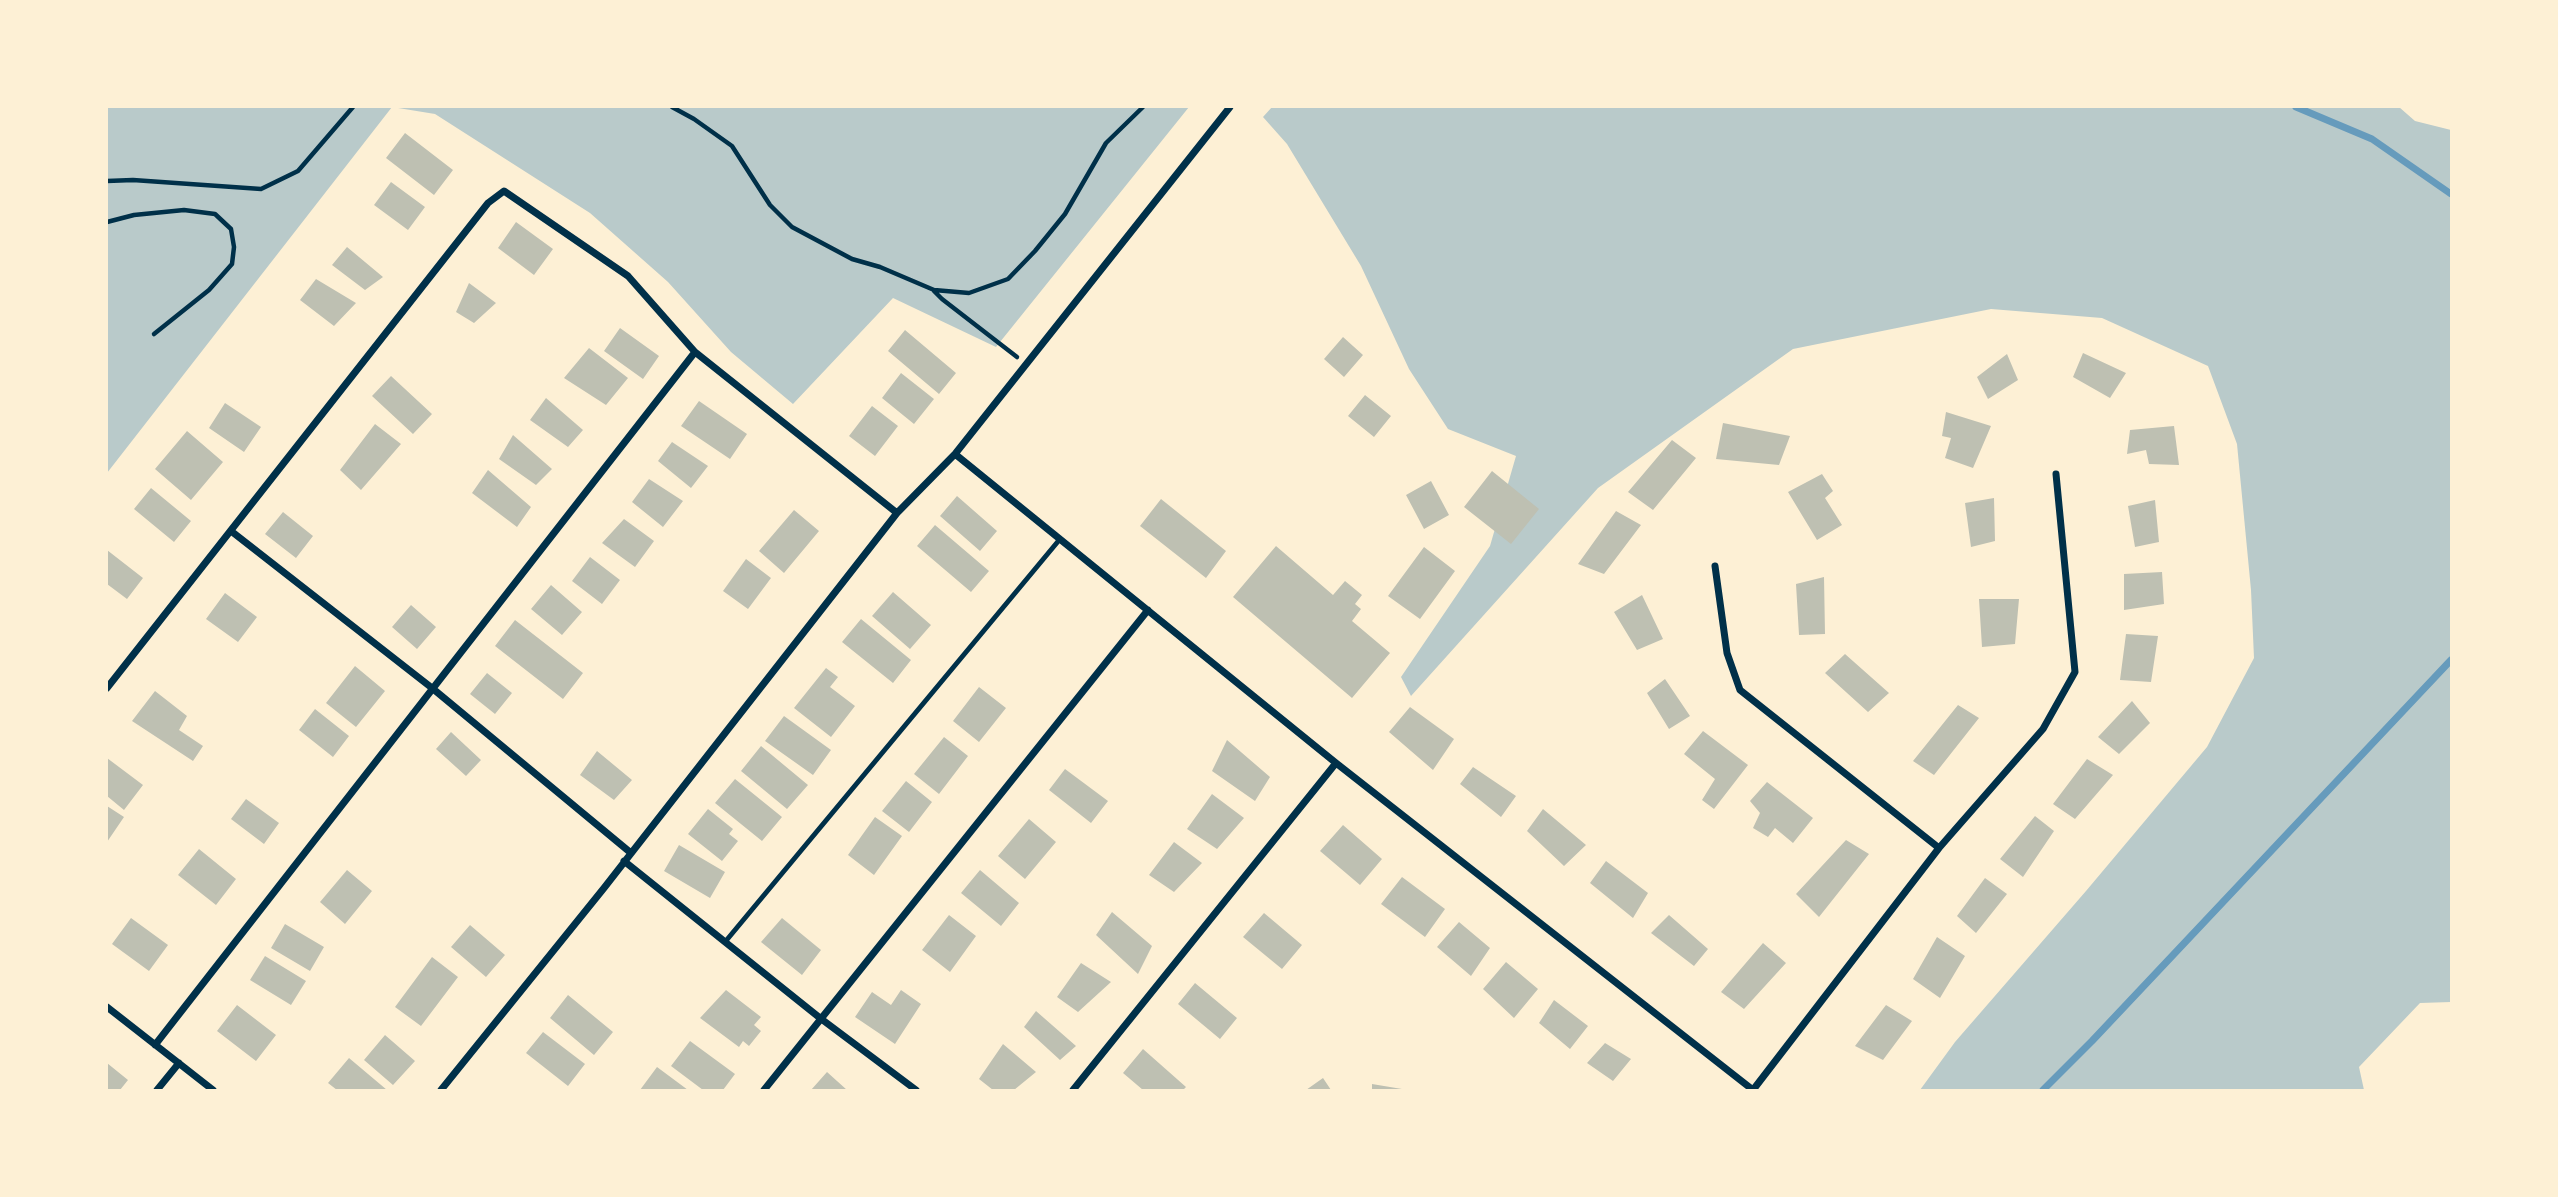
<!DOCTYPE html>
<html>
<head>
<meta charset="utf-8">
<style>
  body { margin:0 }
  #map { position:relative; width:2558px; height:1197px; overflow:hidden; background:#fdf0d5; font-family:Lato,sans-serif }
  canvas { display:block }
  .frame { position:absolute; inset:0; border:108px solid #fdf0d5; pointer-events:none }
</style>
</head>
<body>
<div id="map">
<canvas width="2558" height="1197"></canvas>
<div class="frame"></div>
</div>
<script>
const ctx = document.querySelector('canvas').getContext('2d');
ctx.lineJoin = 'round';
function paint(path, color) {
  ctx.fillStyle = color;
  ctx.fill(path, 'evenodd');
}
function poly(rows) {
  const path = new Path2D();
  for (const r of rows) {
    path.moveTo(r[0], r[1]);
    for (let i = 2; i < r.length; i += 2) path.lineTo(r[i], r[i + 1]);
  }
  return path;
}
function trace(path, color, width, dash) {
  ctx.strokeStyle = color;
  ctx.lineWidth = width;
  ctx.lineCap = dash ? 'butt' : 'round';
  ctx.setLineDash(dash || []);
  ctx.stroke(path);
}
paint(poly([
  [107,107,1189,107,996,347,893,298,793,404,731,352,668,282,590,213,435,114,392,107,107,473],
  [1272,107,2399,107,2415,121,2451,130,2451,1002,2420,1003,2359,1067,2364,1090,1920,1090,1955,1042,2086,891,2207,747,2254,658,2251,590,2237,444,2208,366,2102,318,1991,309,1793,349,1598,488,1411,696,1401,677,1490,546,1516,456,1448,429,1409,369,1361,266,1287,144,1263,117]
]), '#b9caca');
trace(poly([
  [2296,107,2372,139,2451,194],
  [2043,1090,2092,1041,2451,660]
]), '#669bbc', 7);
paint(poly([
  [405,133,453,170,434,195,386,158],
  [391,182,425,207,408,230,374,205],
  [516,222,553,249,534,275,498,248],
  [347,247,383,277,365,290,332,265],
  [316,279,356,303,334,326,300,300],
  [469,283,496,303,474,323,456,312],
  [620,328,659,356,643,379,604,351],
  [905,330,956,373,939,394,888,351],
  [1343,337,1363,355,1344,377,1324,359],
  [589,348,628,378,606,405,564,378],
  [2083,353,2126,373,2110,398,2073,377],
  [2007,354,2018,380,1988,399,1977,377],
  [901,373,934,399,914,424,882,398],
  [391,376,432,414,413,434,372,396],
  [1365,395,1391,416,1374,437,1348,416],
  [546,398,583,430,568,447,530,420],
  [699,401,747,434,730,459,681,426],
  [225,403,261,427,244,452,209,428],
  [872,406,898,426,875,456,849,436],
  [1946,412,1991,426,1973,468,1945,458,1951,438,1942,436],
  [1723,423,1790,436,1779,465,1716,459],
  [375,424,401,444,361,490,340,470],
  [2174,426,2179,465,2149,464,2146,450,2127,454,2130,430],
  [187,431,223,462,191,500,155,469],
  [513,435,552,469,536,485,499,459],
  [1672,440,1696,458,1653,510,1628,492],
  [672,442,708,466,691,488,658,461],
  [488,470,531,507,517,527,472,493],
  [1492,471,1539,509,1511,544,1464,507],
  [1822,474,1833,491,1825,498,1842,525,1817,540,1788,492],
  [649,479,683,501,663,527,632,502],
  [1431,481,1449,515,1424,529,1406,495],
  [151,488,191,521,174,542,134,509],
  [957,496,997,531,980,551,940,516],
  [1994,498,1995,541,1971,547,1965,503],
  [1161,499,1226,551,1206,578,1140,526],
  [2155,500,2159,542,2135,547,2128,506],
  [794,510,819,531,784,573,759,551],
  [1616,511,1641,525,1604,574,1578,564],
  [283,512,313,536,296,558,265,534],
  [624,519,654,541,635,567,602,543],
  [935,525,989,571,971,592,917,546],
  [1276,546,1333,595,1345,581,1362,595,1355,604,1361,609,1352,621,1390,653,1352,698,1233,597],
  [1424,547,1455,571,1420,619,1388,596],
  [107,550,143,578,127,599,107,584],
  [590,557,620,580,602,604,572,581],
  [746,559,771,578,748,609,723,591],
  [2162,572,2164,604,2124,610,2124,574],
  [1824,577,1825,634,1799,635,1796,584],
  [551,585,582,612,562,635,531,609],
  [893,592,931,625,910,649,872,616],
  [225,593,257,617,238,642,206,619],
  [1642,595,1663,639,1637,650,1614,612],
  [1979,599,2019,599,2015,644,1982,647],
  [411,605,436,627,417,649,392,627],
  [861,619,911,660,893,683,842,642],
  [515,620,583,673,563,699,495,646],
  [2126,634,2158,636,2151,682,2120,680],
  [1845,654,1889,693,1868,712,1825,673],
  [355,666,385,691,356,727,326,703],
  [826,668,838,677,830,687,855,706,831,737,794,708],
  [487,673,512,693,495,714,470,694],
  [1665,679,1690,716,1669,729,1647,693],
  [979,687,1006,708,979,742,953,721],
  [155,691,187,716,179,730,203,746,193,761,132,721],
  [2132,701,2150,723,2119,754,2098,737],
  [1958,705,1979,718,1934,775,1913,761],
  [1410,707,1454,739,1433,770,1389,732],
  [315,709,349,736,333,757,299,730],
  [784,716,831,750,813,775,765,741],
  [1703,731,1748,765,1714,809,1702,800,1715,779,1684,754],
  [451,732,481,760,466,776,436,749],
  [944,737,968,756,939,794,914,774],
  [1227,740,1270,777,1255,801,1212,771],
  [761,746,808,785,787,809,741,771],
  [597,751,632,780,614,800,580,775],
  [107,758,143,785,124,810,107,796],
  [2087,759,2113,775,2075,819,2053,804],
  [1473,767,1516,796,1501,817,1460,784],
  [1065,769,1108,801,1091,823,1049,790],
  [735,779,782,817,762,841,715,803],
  [906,781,932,802,909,832,882,811],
  [1767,782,1813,818,1793,843,1775,828,1768,837,1753,828,1760,813,1750,801],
  [1212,794,1244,818,1217,849,1187,829],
  [246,799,279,823,264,844,231,819],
  [107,806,124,817,107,842],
  [708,809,733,829,729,834,738,841,722,861,688,834],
  [1543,809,1586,845,1564,866,1527,831],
  [2035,816,2054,831,2023,877,2000,859],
  [875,817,902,836,874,875,848,855],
  [1029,819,1056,842,1025,879,998,856],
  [1343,825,1382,859,1360,885,1320,851],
  [1846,840,1869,854,1819,917,1796,894],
  [1174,842,1202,863,1174,892,1149,875],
  [679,845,725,872,710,898,664,871],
  [199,849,236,879,216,905,178,875],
  [1606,861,1648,893,1633,918,1590,883],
  [347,870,372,891,345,924,320,902],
  [980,870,1019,903,1001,926,961,893],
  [1402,877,1445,909,1425,937,1381,904],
  [1985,878,2007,894,1976,933,1957,916],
  [1112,912,1152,946,1138,974,1096,935],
  [1264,913,1302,945,1282,969,1243,937],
  [949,915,976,936,950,972,922,950],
  [1669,915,1708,949,1694,966,1651,933],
  [131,918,168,945,149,971,112,944],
  [782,918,821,950,802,975,761,942],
  [1459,922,1490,948,1471,976,1437,947],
  [285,924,324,947,310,971,271,948],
  [470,925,505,955,486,977,451,947],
  [1937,937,1965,956,1940,998,1913,979],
  [1763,943,1786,963,1744,1009,1721,992],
  [265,956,306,981,291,1005,250,980],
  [432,957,458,977,421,1026,395,1007],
  [1506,962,1538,989,1514,1018,1483,989],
  [1081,963,1111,982,1078,1012,1057,997],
  [1195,983,1237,1018,1220,1039,1178,1004],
  [726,990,761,1017,754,1025,761,1031,749,1046,743,1041,739,1047,700,1018],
  [901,990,921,1004,895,1044,855,1017,872,992,891,1005],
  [568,995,613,1032,594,1055,550,1018],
  [1554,1000,1588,1026,1570,1049,1539,1023],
  [237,1005,276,1035,256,1061,217,1031],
  [1886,1005,1912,1021,1883,1060,1855,1046],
  [1036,1011,1076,1046,1060,1060,1024,1027],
  [543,1032,585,1064,568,1086,526,1053],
  [385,1035,415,1061,393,1085,364,1060],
  [690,1041,735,1074,723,1090,703,1090,671,1066],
  [1605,1043,1631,1059,1613,1081,1587,1063],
  [1003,1044,1036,1072,1014,1090,993,1090,979,1079],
  [1143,1049,1186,1087,1183,1090,1143,1090,1123,1073],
  [349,1058,387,1090,337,1090,328,1083],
  [107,1063,128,1080,120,1090,107,1090],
  [657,1067,688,1090,640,1090],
  [827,1072,847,1090,811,1090],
  [1323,1078,1331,1090,1306,1090],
  [1372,1084,1402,1089,1402,1090,1372,1090]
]), '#bec0b2');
trace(poly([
  [672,107,694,119,732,146,770,205,792,227,852,259,880,267,934,290,969,293,1008,279,1035,251,1065,214,1106,143,1143,107],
  [107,181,133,180,261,189,298,171,353,107],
  [107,222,134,215,184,210,215,214,231,229,234,247,232,264,209,290,154,334],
  [934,291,942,299,1017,357]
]), '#003049', 4.5);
trace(poly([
  [725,942,1060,539]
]), '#003049', 5);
trace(poly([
  [955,454,1336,763,1753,1090],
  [231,531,432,688,631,853],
  [1715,566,1727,653,1740,690,1939,848],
  [107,688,488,203,504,191,628,276,695,352,897,513],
  [624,861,820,1018,916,1090],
  [107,1007,213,1090],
  [155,1045,695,352],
  [157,1090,179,1063],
  [441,1090,604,888,897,513,955,454,1230,107],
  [764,1090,1148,610],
  [1073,1090,1336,763],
  [1753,1090,1939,848,2043,729,2075,672,2056,474]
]), '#003049', 7);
</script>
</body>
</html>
